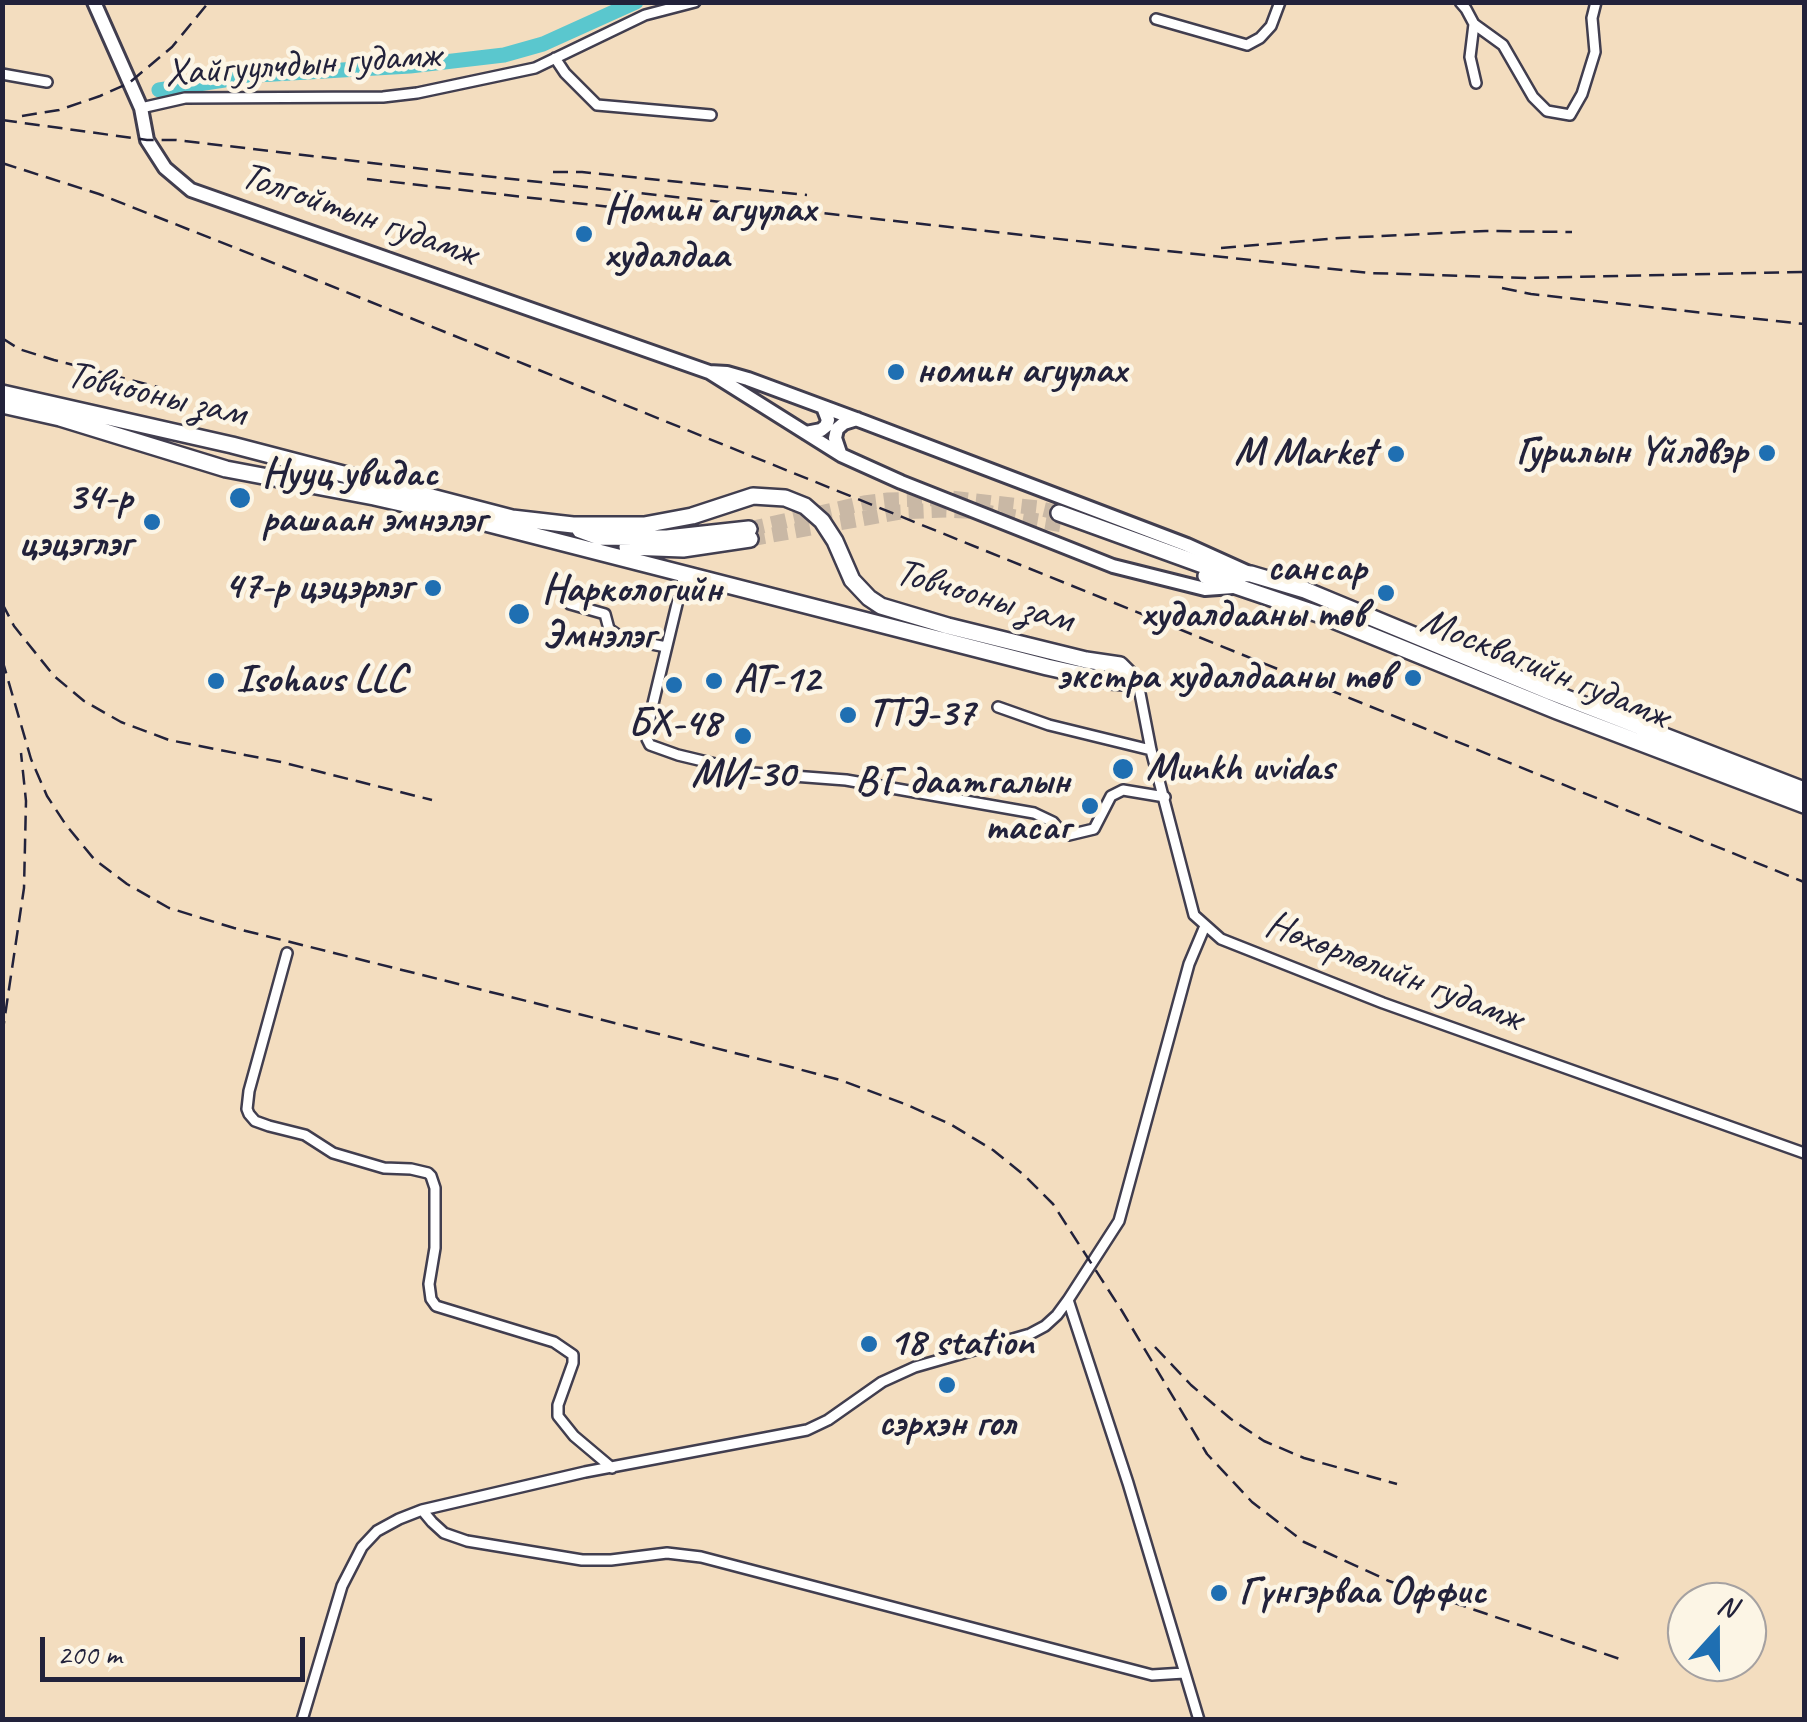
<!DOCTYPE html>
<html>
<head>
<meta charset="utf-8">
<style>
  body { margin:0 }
  #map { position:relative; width:1807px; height:1722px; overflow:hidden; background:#f3ddbf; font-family:Caveat,sans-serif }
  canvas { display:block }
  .frame { position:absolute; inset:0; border:5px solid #22223b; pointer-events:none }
  .north { position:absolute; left:1667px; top:1582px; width:100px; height:100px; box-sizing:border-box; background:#fcf5e5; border:2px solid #a5a1a1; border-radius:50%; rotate:21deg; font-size:28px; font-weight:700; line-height:40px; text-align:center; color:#22223b }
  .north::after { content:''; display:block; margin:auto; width:35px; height:45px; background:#1f6fb2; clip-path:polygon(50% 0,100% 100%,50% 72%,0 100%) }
  .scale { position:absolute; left:40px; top:1637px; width:265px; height:45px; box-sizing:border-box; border:5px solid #22223b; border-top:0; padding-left:12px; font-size:30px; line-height:35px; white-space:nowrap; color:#22223b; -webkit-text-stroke:8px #fcf5e5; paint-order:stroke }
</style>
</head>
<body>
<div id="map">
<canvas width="1807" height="1722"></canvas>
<div class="frame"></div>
<div class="north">N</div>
<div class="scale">200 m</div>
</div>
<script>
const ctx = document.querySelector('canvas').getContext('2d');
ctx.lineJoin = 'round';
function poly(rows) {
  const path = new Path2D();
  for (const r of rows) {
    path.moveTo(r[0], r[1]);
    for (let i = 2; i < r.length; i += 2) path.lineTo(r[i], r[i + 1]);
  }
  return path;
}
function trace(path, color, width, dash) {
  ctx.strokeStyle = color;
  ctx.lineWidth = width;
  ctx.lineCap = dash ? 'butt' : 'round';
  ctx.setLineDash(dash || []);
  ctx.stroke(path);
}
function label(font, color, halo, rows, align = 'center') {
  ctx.font = font + ' Caveat,sans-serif';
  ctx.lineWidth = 9;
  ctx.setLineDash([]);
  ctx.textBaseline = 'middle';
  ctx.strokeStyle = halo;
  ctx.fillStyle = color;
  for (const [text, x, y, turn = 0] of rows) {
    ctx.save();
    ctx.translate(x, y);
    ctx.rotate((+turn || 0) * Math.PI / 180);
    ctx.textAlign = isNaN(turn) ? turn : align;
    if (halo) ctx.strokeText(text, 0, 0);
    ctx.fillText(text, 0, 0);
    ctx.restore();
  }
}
trace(poly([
  [159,90,257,75,410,66,504,55,543,44,636,2]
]), '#5ac7ce', 15);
trace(poly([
  [749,529,864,503,888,500,950,498,1038,508,1059,513],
  [750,539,900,512,946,510,986,512,1062,525]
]), '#c9b8a5', 15, [15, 8]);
const street = poly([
  [1460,2,1466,9,1474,24,1470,57,1476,83],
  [1156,19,1247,45,1260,38,1271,26,1280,2],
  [1474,24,1503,45,1533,97,1547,111,1570,115,1582,94,1595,52,1592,18,1596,2],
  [555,58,565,73,597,105,711,115],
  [2,74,47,82],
  [141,108,185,98,383,97,417,93,535,68,645,15,695,2],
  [684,575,651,712,647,739,650,745,678,755,753,773,846,780,1034,813,1053,822,1062,833,1069,835,1094,829,1111,796,1123,790,1165,797],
  [570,604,605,614,609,629,622,638,666,647],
  [1138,683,1151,750,1194,915,1221,939,1383,1003,1804,1153],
  [998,707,1049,725,1151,750],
  [287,953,249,1091,247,1109,249,1114,255,1121,269,1126,305,1135,333,1153,384,1168,411,1169,428,1173,431,1176,435,1188,435,1248,429,1284,431,1299,436,1306,554,1342,573,1355,573,1363,558,1405,558,1416,574,1436,612,1468],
  [1068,1300,1128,1483,1199,1720],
  [422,1510,432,1522,444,1533,467,1541,582,1560,611,1560,667,1553,701,1557,1152,1675,1184,1673],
  [302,1720,342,1586,362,1547,377,1531,399,1519,422,1510,585,1472,807,1430,828,1420,882,1382,915,1367,1030,1334,1045,1326,1057,1315,1068,1300,1119,1221,1189,964,1205,926]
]);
const secondary = poly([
  [94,2,141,108,147,140,165,168,191,190,709,372,841,455,901,482,1113,566,1205,589,1233,587],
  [709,372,727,373,748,379,864,422,1187,545,1249,573],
  [806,433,821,430,826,426,828,420,823,407],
  [840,453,835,438,837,429,844,423,857,419]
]);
const highway = poly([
  [2,393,232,445,512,518,573,525,644,525,692,516,753,496,785,498,805,506,822,521,835,541,852,580,869,598,881,606,948,626,1086,660,1120,665,1138,683],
  [2,405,60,418,226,469,374,497,458,516,1047,667,1110,681,1138,683],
  [1059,513,1222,572,1251,574,1305,590,1551,692,1804,790],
  [580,530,599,537,667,538,749,529],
  [627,547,683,549,750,539],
  [1206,576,1318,614,1557,711,1804,805]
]);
trace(street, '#413e4f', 14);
trace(secondary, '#413e4f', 18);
trace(highway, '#413e4f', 20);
trace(street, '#fff', 9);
trace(secondary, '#fff', 12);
trace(highway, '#fff', 15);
trace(poly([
  [22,116,59,110,100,96,129,83,172,47,209,2],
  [2,120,147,140,176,140,466,174,1369,273,1527,278,1804,272],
  [2,163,99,194,314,279,1804,882],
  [553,172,582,172,807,195],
  [367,179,680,215],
  [1221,248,1340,238,1486,231,1572,232],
  [1502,288,1531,294,1804,324],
  [2,338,19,349,54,360,158,387],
  [2,603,14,626,54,676,84,701,121,722,169,740,281,762,432,800],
  [2,659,31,759,47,796,66,825,94,859,127,884,169,908,234,928,787,1066,840,1080,905,1104,950,1124,993,1150,1024,1175,1053,1204,1122,1311,1207,1454,1252,1502,1304,1542,1389,1581,1620,1659],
  [2,734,2,739],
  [2,1036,24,888,26,801,21,753],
  [1155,1347,1191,1385,1231,1419,1264,1441,1304,1458,1397,1484]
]), '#22223b', 2.5, [15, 8]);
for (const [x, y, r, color] of [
  [584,234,10,"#1f6fb2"],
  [896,372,10,"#1f6fb2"],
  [1767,453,10,"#1f6fb2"],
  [1396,454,10,"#1f6fb2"],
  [240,498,12,"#1f6fb2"],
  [152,522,10,"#1f6fb2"],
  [433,588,10,"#1f6fb2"],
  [1386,593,10,"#1f6fb2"],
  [519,614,12,"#1f6fb2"],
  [1413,678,10,"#1f6fb2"],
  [216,681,10,"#1f6fb2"],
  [714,681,10,"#1f6fb2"],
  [674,685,10,"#1f6fb2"],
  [848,715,10,"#1f6fb2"],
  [743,736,10,"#1f6fb2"],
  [1123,769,12,"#1f6fb2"],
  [1090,806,10,"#1f6fb2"],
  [869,1344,10,"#1f6fb2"],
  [947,1385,10,"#1f6fb2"],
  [1219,1593,10,"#1f6fb2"]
]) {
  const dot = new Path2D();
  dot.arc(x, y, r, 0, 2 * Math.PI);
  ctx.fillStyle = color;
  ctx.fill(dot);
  trace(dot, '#fcf5e5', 4);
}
label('40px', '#22223b', '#fcf5e5', [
  ["Хайгуулчдын гудамж",303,65,-4],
  ["Толгойтын гудамж",359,215,19],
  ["Товчооны зам",156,395,13],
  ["Товчооны зам",984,597,16],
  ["Москвагийн гудамж",1545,669,22],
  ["Нөхөрлөлийн гудамж",1394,972,21]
]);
label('bold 40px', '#22223b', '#fcf5e5', [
  ["Номин агуулах",604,211],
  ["худалдаа",604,257],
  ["номин агуулах",916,372],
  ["Гурилын Үйлдвэр",1747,453,"right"],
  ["М Market",1376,454,"right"],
  ["Нууц увидас",262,475],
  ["рашаан эмнэлэг",262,521],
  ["34-р",132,499,"right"],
  ["цэцэглэг",132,545,"right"],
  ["сансар",1366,570,"right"],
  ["худалдааны төв",1366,616,"right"],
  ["47-р цэцэрлэг",413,588,"right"],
  ["Наркологийн",542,591],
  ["Эмнэлэг",542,637],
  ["экстра худалдааны төв",1393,678,"right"],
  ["Isohaus LLC",236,681],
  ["АТ-12",734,681],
  ["ТТЭ-37",868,715],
  ["БХ-48",674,725,"center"],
  ["Munkh uvidas",1146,769],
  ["МИ-30",743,776,"center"],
  ["ВГ даатгалын",1070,783,"right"],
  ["тасаг",1070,829,"right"],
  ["18 station",889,1344],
  ["сэрхэн гол",947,1425,"center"],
  ["Гүнгэрваа Оффис",1239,1593]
], 'left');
</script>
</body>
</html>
